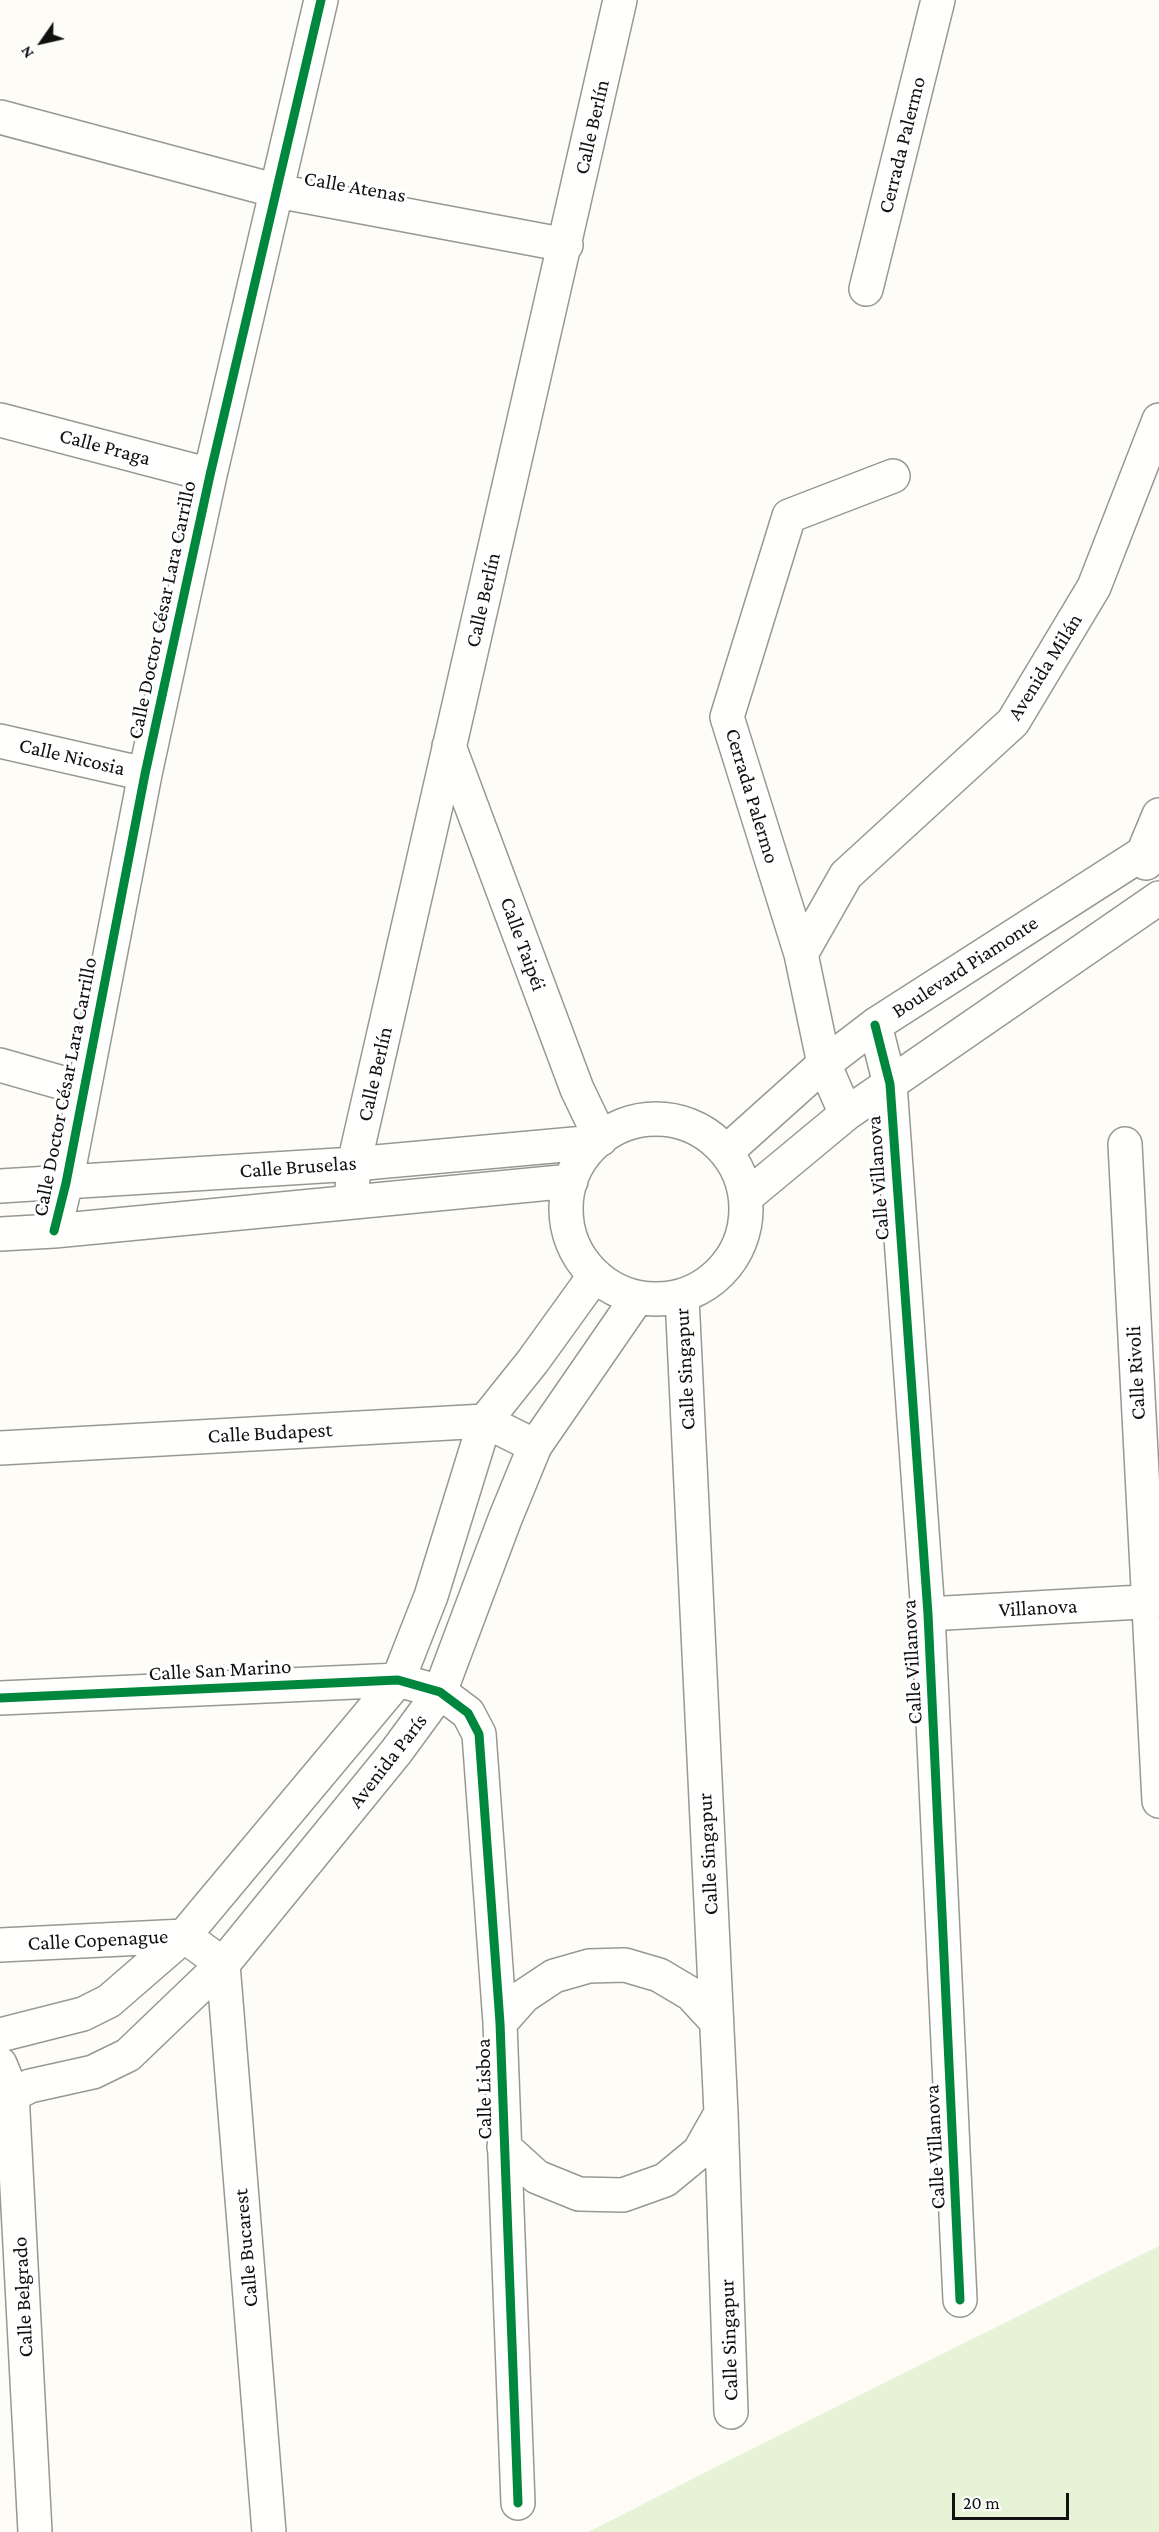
<!DOCTYPE html>
<html>
<head>
<meta charset="utf-8">
<style>
  body { margin:0 }
  #map { position:relative; width:1159px; height:2532px; overflow:hidden; background:#fdfcf7; font-family:"Crimson Pro",serif }
  canvas { display:block }
  .north { position:absolute; left:12px; top:12px; width:60px; height:60px; -webkit-text-stroke:4px #fff; paint-order:stroke; rotate:236deg; font-size:16px; font-weight:700; line-height:24px; text-align:center; color:#111 }
  .north::after { content:''; display:block; margin:auto; width:21px; height:27px; background:#111; clip-path:polygon(50% 0,100% 100%,50% 72%,0 100%) }
  .scale { position:absolute; left:952px; top:2493px; width:117px; height:27px; box-sizing:border-box; border:3px solid #111; border-top:0; padding-left:8px; font-size:18px; line-height:21px; white-space:nowrap; color:#111; -webkit-text-stroke:4px #fff; paint-order:stroke }
</style>
</head>
<body>
<div id="map">
<canvas width="1159" height="2532"></canvas>
<div class="north">N</div>
<div class="scale">20 m</div>
</div>
<script>
const ctx = document.querySelector('canvas').getContext('2d');
ctx.lineJoin = 'round';
function paint(path, color) {
  ctx.fillStyle = color;
  ctx.fill(path, 'evenodd');
}
function poly(rows) {
  const path = new Path2D();
  for (const r of rows) {
    if (r.length === 3) {
      path.moveTo(r[0] + r[2], r[1]);
      path.arc(r[0], r[1], r[2], 0, 2 * Math.PI);
      continue;
    }
    path.moveTo(r[0], r[1]);
    for (let i = 2; i < r.length; i += 2) path.lineTo(r[i], r[i + 1]);
  }
  return path;
}
function trace(path, color, width, dash) {
  ctx.strokeStyle = color;
  ctx.lineWidth = width;
  ctx.lineCap = dash ? 'butt' : 'round';
  ctx.setLineDash(dash || []);
  ctx.stroke(path);
}
function label(font, color, halo, rows, align = 'center') {
  ctx.font = font + ' "Crimson Pro",serif';
  ctx.lineWidth = 6;
  ctx.setLineDash([]);
  ctx.textBaseline = 'middle';
  ctx.strokeStyle = halo;
  ctx.fillStyle = color;
  for (const [text, x, y, turn = 0] of rows) {
    ctx.save();
    ctx.translate(x, y);
    ctx.rotate((+turn || 0) * Math.PI / 180);
    ctx.textAlign = isNaN(turn) ? turn : align;
    if (halo) ctx.strokeText(text, 0, 0);
    ctx.fillText(text, 0, 0);
    ctx.restore();
  }
}
paint(poly([
  [1159,2246,1159,2532,588,2532,724,2463]
]), '#e7f3d7');
const minor = poly([
  [0,117,277,191,566,245],
  [866,289,938,0],
  [0,420,210,475],
  [0,741,145,774],
  [449,746,577,1089,601,1139],
  [1146,863,1144,851,1159,815],
  [801,954,846,875,1013,722,1094,587,1159,420],
  [875,1025,890,1084,928,1614,960,2300],
  [0,1065,84,1089],
  [846,1114,824,1064,801,954,727,717,789,516,893,476],
  [656,1209,90],
  [1125,1144,1159,1801],
  [726,1152,824,1064,875,1025,1159,843],
  [0,1186,354,1164,596,1142],
  [746,1197,846,1114,1159,898],
  [351,1202,354,1164,620,0],
  [54,1231,66,1183,145,774,210,475,321,0],
  [0,1234,54,1231,571,1181],
  [682,1297,721,2113,731,2412],
  [0,1448,485,1421,535,1446],
  [928,1614,1159,1601],
  [0,1698,398,1680,440,1692,468,1713,479,1734,500,2023,518,2503],
  [0,1945,184,1936,223,1964,269,2532],
  [500,2023,524,1996,554,1976,589,1966,625,1965,659,1975,691,1994,715,2020],
  [0,2035,83,2014,109,2001,184,1936,398,1680,431,1596,485,1421,533,1361,595,1275],
  [0,2064,12,2093,35,2532],
  [0,2101,30,2086,93,2072,128,2055,223,1964,396,1752,440,1692,505,1519,535,1446,637,1298],
  [504,2147,537,2177,579,2194,623,2195,665,2180,699,2152,721,2113]
]);
trace(minor, '#979795', 36);
trace(minor, '#fffffe', 33);
trace(poly([
  [875,1025,890,1084,928,1614,960,2300],
  [54,1231,66,1183,145,774,210,475,321,0],
  [0,1698,398,1680,440,1692,468,1713,479,1734,500,2023,518,2503]
]), '#00873e', 9);
label('21px', '#111', '#fff', [
  ["Calle Berlín",592,127,-77],
  ["Cerrada Palermo",902,145,-76],
  ["Calle Atenas",355,187,10],
  ["Calle Praga",105,447,15],
  ["Calle Berlín",483,600,-77],
  ["Calle Doctor César Lara Carrillo",162,610,-78],
  ["Avenida Milán",1045,667,-58],
  ["Calle Nicosia",72,757,13],
  ["Cerrada Palermo",752,796,73],
  ["Calle Taipéi",523,944,70],
  ["Boulevard Piamonte",965,967,-33],
  ["Calle Berlín",375,1074,-77],
  ["Calle Doctor César Lara Carrillo",65,1087,-79],
  ["Calle Bruselas",298,1167,-4],
  ["Calle Villanova",878,1178,-94],
  ["Calle Singapur",685,1369,-93],
  ["Calle Rivoli",1136,1373,-93],
  ["Calle Budapest",270,1433,-3],
  ["Villanova",1038,1608,-3],
  ["Calle Villanova",912,1662,-93],
  ["Calle San Marino",220,1670,-3],
  ["Avenida París",388,1761,-52],
  ["Calle Singapur",708,1854,-93],
  ["Calle Copenague",98,1940,-3],
  ["Calle Lisboa",484,2089,-91],
  ["Calle Villanova",935,2147,-93],
  ["Calle Bucarest",246,2248,-95],
  ["Calle Belgrado",23,2297,-93],
  ["Calle Singapur",729,2340,-92]
]);
</script>
</body>
</html>
